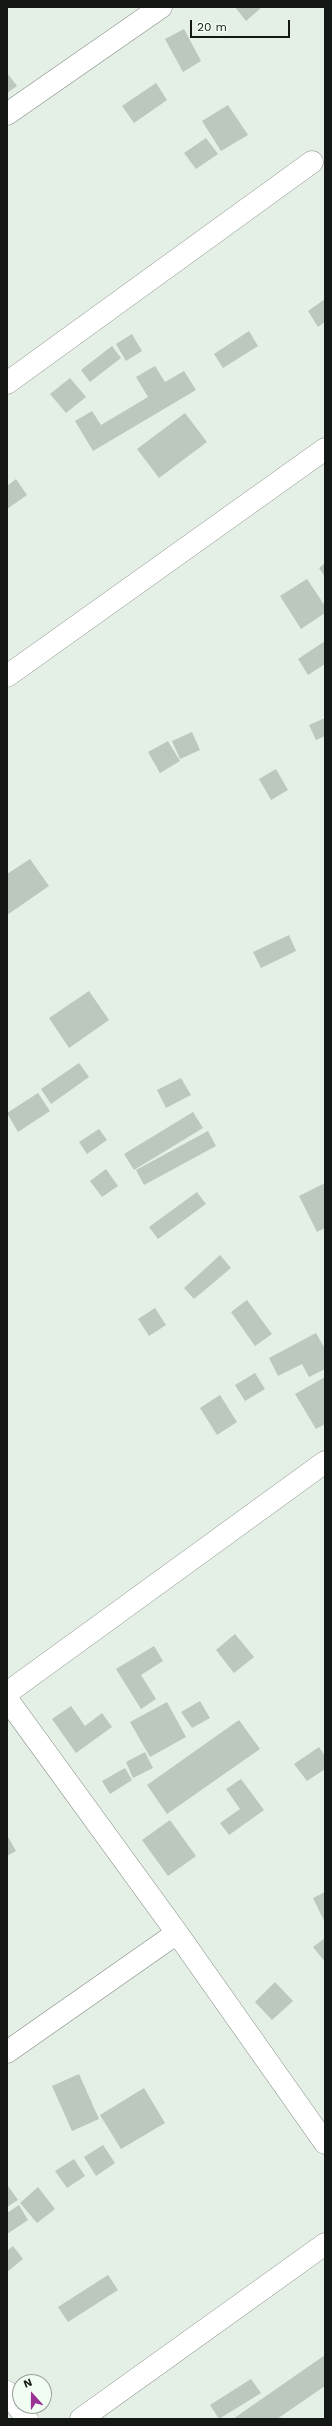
<!DOCTYPE html>
<html>
<head>
<meta charset="utf-8">
<style>
  body { margin:0 }
  #map { position:relative; width:332px; height:2426px; overflow:hidden; background:#e4efe5; font-family:"Work Sans",sans-serif }
  canvas { display:block }
  .frame { position:absolute; inset:0; border:8px solid #141814; pointer-events:none }
  .north { position:absolute; left:12px; top:2374px; width:40px; height:40px; box-sizing:border-box; background:#f1fcf3; border:1px solid #99a19a; border-radius:50%; rotate:339deg; font-size:11px; font-weight:700; line-height:16px; text-align:center; color:#141814 }
  .north::after { content:''; display:block; margin:auto; width:14px; height:18px; background:#9a3296; clip-path:polygon(50% 0,100% 100%,50% 72%,0 100%) }
  .scale { position:absolute; left:190px; top:20px; width:100px; height:18px; box-sizing:border-box; border:2px solid #141814; border-top:0; padding-left:5px; font-size:12px; line-height:14px; white-space:nowrap; color:#141814; -webkit-text-stroke:3px #f1fcf3; paint-order:stroke }
</style>
</head>
<body>
<div id="map">
<canvas width="332" height="2426"></canvas>
<div class="frame"></div>
<div class="north">N</div>
<div class="scale">20 m</div>
</div>
<script>
const ctx = document.querySelector('canvas').getContext('2d');
ctx.lineJoin = 'round';
function paint(path, color) {
  ctx.fillStyle = color;
  ctx.fill(path, 'evenodd');
}
function poly(rows) {
  const path = new Path2D();
  for (const r of rows) {
    path.moveTo(r[0], r[1]);
    for (let i = 2; i < r.length; i += 2) path.lineTo(r[i], r[i + 1]);
  }
  return path;
}
function trace(path, color, width, dash) {
  ctx.strokeStyle = color;
  ctx.lineWidth = width;
  ctx.lineCap = dash ? 'butt' : 'round';
  ctx.setLineDash(dash || []);
  ctx.stroke(path);
}
paint(poly([
  [235,7,262,7,246,21],
  [184,29,201,61,183,72,165,39],
  [7,73,17,86,7,93],
  [156,83,167,100,134,123,122,106],
  [228,105,248,135,221,151,202,121],
  [206,138,218,154,196,169,184,153],
  [325,299,325,322,318,327,308,311],
  [249,331,258,346,223,368,214,354],
  [132,334,142,351,126,361,116,344],
  [112,346,121,358,90,382,81,370],
  [155,366,165,382,184,371,196,390,93,451,75,421,92,411,101,425,148,397,136,377],
  [70,378,86,397,66,413,50,394],
  [185,413,207,442,159,478,137,449],
  [16,479,27,495,7,509,7,486],
  [325,563,325,577,319,568],
  [307,579,325,606,325,613,301,629,280,596],
  [325,641,325,664,308,675,298,659],
  [325,718,325,736,316,740,309,725],
  [192,732,200,750,180,759,172,741],
  [168,741,180,761,160,773,148,752],
  [276,769,288,790,271,800,259,779],
  [30,859,49,886,7,915,7,874],
  [289,935,296,951,261,968,253,952],
  [89,991,109,1020,69,1048,49,1018],
  [79,1063,89,1077,51,1104,41,1089],
  [181,1078,191,1095,166,1108,157,1090],
  [38,1093,50,1111,18,1132,7,1113],
  [193,1112,203,1128,134,1170,124,1154],
  [99,1129,107,1140,87,1154,79,1142],
  [208,1131,216,1146,144,1185,136,1170],
  [106,1169,118,1186,102,1197,90,1181],
  [325,1183,325,1228,317,1232,299,1196],
  [197,1192,206,1204,158,1239,149,1227],
  [220,1255,231,1268,194,1299,184,1288],
  [247,1300,272,1334,255,1346,231,1312],
  [155,1308,166,1325,149,1336,138,1319],
  [316,1333,325,1349,325,1369,309,1377,302,1364,278,1376,269,1358],
  [255,1373,265,1389,245,1401,235,1385],
  [325,1377,325,1424,316,1429,295,1394],
  [220,1395,237,1422,217,1435,200,1408],
  [235,1634,254,1657,234,1673,216,1650],
  [154,1646,163,1661,141,1675,156,1699,141,1709,116,1669],
  [200,1701,210,1718,192,1728,181,1712],
  [167,1702,186,1737,150,1757,130,1722],
  [71,1706,85,1726,102,1713,112,1727,76,1753,52,1719],
  [239,1720,260,1749,167,1814,147,1785],
  [319,1747,325,1756,325,1769,307,1781,294,1764],
  [145,1752,153,1768,133,1778,126,1762],
  [125,1768,132,1780,110,1794,102,1781],
  [241,1779,264,1810,229,1835,220,1823,240,1809,226,1789],
  [170,1820,196,1856,168,1876,142,1840],
  [7,1835,16,1851,7,1856],
  [325,1892,325,1923,313,1898],
  [325,1938,325,1962,313,1947],
  [275,1982,293,2001,272,2020,255,2002],
  [79,2074,99,2119,72,2131,52,2086],
  [144,2088,165,2123,121,2149,100,2115],
  [103,2145,115,2163,96,2176,84,2157],
  [74,2159,85,2176,67,2188,55,2171],
  [8,2186,18,2200,7,2207,7,2187],
  [38,2187,55,2209,37,2223,20,2203],
  [19,2205,28,2220,7,2234,7,2213],
  [13,2246,23,2259,7,2272,7,2251],
  [108,2275,118,2290,68,2322,58,2307],
  [325,2355,325,2386,277,2419,233,2419],
  [251,2379,261,2393,219,2419,210,2405]
]), '#bcc7be');
const minor = poly([
  [7,114,161,7],
  [7,383,312,162],
  [7,676,325,449],
  [7,1693,325,1462],
  [7,1699,177,1933,325,2143],
  [7,2052,177,1933],
  [7,2392,27,2419],
  [81,2419,325,2244]
]);
trace(minor, '#808a82', 23);
trace(minor, '#fff', 22);
</script>
</body>
</html>
